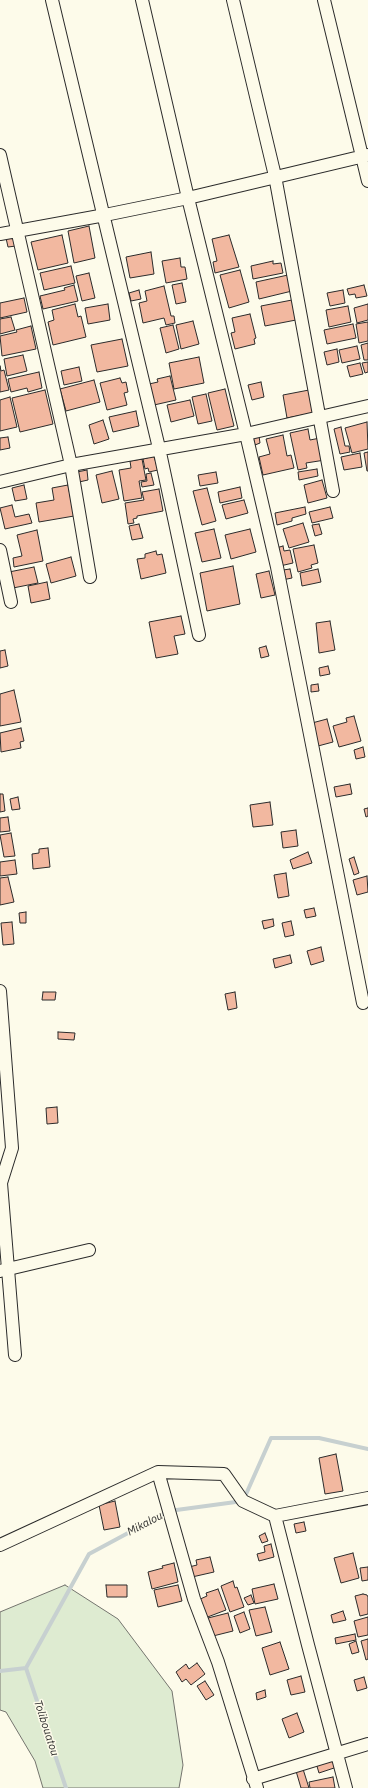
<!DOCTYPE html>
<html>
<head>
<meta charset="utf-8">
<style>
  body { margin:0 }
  canvas { display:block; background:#fdfbea }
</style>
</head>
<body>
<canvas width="368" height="1788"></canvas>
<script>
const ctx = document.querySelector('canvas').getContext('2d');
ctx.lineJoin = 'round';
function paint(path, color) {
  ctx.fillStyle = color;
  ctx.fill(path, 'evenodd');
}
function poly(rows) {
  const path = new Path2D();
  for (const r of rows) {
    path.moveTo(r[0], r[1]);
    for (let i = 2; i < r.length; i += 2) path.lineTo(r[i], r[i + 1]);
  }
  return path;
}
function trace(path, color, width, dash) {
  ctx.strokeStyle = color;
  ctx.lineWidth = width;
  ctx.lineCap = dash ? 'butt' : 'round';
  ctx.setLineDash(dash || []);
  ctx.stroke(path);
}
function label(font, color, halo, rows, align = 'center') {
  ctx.font = font + ' "IBM Plex Sans",sans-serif';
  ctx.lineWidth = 3;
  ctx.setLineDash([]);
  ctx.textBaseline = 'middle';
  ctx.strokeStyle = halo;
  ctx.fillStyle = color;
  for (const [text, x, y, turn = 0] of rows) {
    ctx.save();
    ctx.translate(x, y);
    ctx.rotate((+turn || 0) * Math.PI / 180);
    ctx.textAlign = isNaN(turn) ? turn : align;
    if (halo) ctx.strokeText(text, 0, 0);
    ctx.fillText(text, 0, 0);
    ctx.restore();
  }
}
const green = poly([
  [65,1585,118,1619,172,1691,183,1765,179,1788,43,1788,35,1761,6,1712,0,1710,0,1612,65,1585]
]);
paint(green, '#deebd1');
trace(green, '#74746e', 1);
trace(poly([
  [26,1668,89,1554,169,1511,243,1501,271,1438,319,1438,368,1449],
  [26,1668,66,1788],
  [0,1671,26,1668]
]), '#c7d0d0', 4);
const building = poly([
  [89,226,95,258,74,263,68,231,89,226],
  [62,235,68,263,38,270,31,242,62,235],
  [229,235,239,267,215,273,213,262,217,261,212,239,229,235],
  [15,237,16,246,8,247,6,238,15,237],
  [151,252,154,274,130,278,126,257,151,252],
  [180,258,181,267,185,267,187,279,166,283,162,261,180,258],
  [273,261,273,264,281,263,283,273,253,279,251,266,273,261],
  [71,266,75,283,44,290,40,273,71,266],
  [240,270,249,302,229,308,220,275,240,270],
  [89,273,95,298,82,301,76,276,89,273],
  [288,275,292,291,259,299,256,282,288,275],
  [182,283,186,302,176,304,172,285,182,283],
  [74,285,78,301,43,309,40,296,65,290,64,288,74,285],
  [364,285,367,296,356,298,355,294,349,295,347,289,364,285],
  [164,286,171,316,174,316,175,323,166,325,164,318,143,323,139,303,147,301,145,291,164,286],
  [139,290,141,299,131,301,129,293,139,290],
  [343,290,345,303,330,306,327,293,343,290],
  [24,298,27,312,0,318,0,303,24,298],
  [292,300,296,320,265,326,261,306,292,300],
  [75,304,78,317,81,316,86,337,53,345,48,322,54,320,52,310,75,304],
  [108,304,110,320,88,324,85,308,108,304],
  [368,304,368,320,357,323,354,308,368,304],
  [348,306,351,322,329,327,326,310,348,306],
  [250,314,256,338,254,339,255,344,235,349,231,333,235,332,232,318,250,314],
  [11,317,15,330,0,334,0,319,11,317],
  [193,321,199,344,181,349,176,325,193,321],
  [368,322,368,341,359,343,356,324,368,322],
  [353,324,356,338,327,344,324,330,353,324],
  [173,325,179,349,166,353,160,328,173,325],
  [31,326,36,349,2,356,0,336,17,332,16,330,31,326],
  [122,339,128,366,97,372,91,345,122,339],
  [368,343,368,360,364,360,361,345,368,343],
  [357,346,360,359,342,363,339,350,357,346],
  [337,349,339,362,327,365,324,352,337,349],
  [23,355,27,371,7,376,4,359,23,355],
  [199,357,204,383,174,389,169,363,199,357],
  [368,362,368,372,365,373,362,363,368,362],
  [360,363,363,374,350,377,347,366,360,363],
  [0,366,1,371,4,370,9,390,0,392,0,366],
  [79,367,82,381,64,385,61,371,79,367],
  [39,372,42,388,28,392,27,388,11,392,8,379,39,372],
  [170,376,176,400,154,405,149,384,158,382,157,379,170,376],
  [120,378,122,383,126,382,128,392,124,393,127,405,107,410,100,383,120,378],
  [94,380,100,402,66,411,60,389,94,380],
  [261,382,264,397,252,400,248,385,261,382],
  [225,389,234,426,217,430,208,393,225,389],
  [45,390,53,424,20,432,12,398,45,390],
  [309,390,313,413,287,418,283,395,309,390],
  [206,394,212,421,198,424,192,397,206,394],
  [10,397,17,427,0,431,0,400,10,397],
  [190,400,194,416,171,422,167,405,190,400],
  [136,411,139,426,113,432,109,417,136,411],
  [103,420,109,439,94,444,89,425,103,420],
  [367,422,368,449,352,453,345,428,367,422],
  [341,427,345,446,349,446,350,452,340,454,334,429,341,427],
  [308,429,310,440,320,438,325,460,306,463,307,468,298,470,290,433,308,429],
  [283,435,287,456,291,455,294,468,263,475,259,457,270,454,266,439,283,435],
  [259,436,260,443,255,445,253,437,259,436],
  [8,437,10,448,0,450,0,438,8,437],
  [368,452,368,471,367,471,364,453,368,452],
  [360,453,362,467,344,470,341,457,360,453],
  [154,456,158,470,149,472,148,468,145,469,143,459,154,456],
  [142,459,146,480,139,481,142,498,124,501,119,470,131,468,130,461,142,459],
  [317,469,318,476,299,480,298,472,317,469],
  [87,470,88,480,79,482,77,472,87,470],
  [112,471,119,499,102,503,96,475,112,471],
  [216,472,218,483,200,486,198,475,216,472],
  [151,473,154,485,142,487,141,482,147,481,146,474,151,473],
  [322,480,327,498,308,503,304,485,322,480],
  [24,485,27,499,15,501,12,488,24,485],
  [68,485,74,516,39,522,36,503,54,500,52,488,68,485],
  [240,487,242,498,220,503,218,492,240,487],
  [207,488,216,521,202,525,193,491,207,488],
  [159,489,163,511,137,516,137,518,133,519,134,523,128,524,125,503,144,500,142,492,159,489],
  [244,500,248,513,226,519,222,505,244,500],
  [12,505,15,517,29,514,32,523,5,529,0,508,12,505],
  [305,507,306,514,292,518,292,521,277,525,275,513,305,507],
  [330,507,333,518,312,523,309,512,330,507],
  [303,523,309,542,289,548,283,529,303,523],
  [139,524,143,538,132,540,129,526,139,524],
  [319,524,322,534,315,536,312,525,319,524],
  [214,529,221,558,202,562,195,533,214,529],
  [250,529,256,552,231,559,225,535,250,529],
  [37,530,43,561,14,567,13,558,22,556,17,535,37,530],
  [314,545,318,563,311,565,312,568,298,572,293,549,314,545],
  [283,546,284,551,290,550,293,563,280,566,276,548,283,546],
  [156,551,157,555,162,554,166,573,141,579,137,559,145,558,145,554,156,551],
  [71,557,76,576,51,583,46,564,71,557],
  [233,566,240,604,207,611,200,573,233,566],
  [34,567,38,583,13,588,9,572,34,567],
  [290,569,292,578,282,580,283,570,290,569],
  [318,569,321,582,302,586,300,573,318,569],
  [269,571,275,595,261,598,256,574,269,571],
  [47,582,50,599,31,603,28,586,47,582],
  [181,616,185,634,174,636,178,654,156,658,149,622,181,616],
  [330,621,335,650,319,653,316,623,330,621],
  [266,646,269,656,261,658,259,648,266,646],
  [5,650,8,666,0,668,0,651,5,650],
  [328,666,330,674,320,676,319,668,328,666],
  [318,684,319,691,311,692,311,685,318,684],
  [14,690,21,722,0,726,0,694,14,690],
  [354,716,361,741,339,747,333,726,347,722,346,718,354,716],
  [327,719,333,742,318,746,312,723,327,719],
  [21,728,24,741,20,742,21,748,1,752,0,733,21,728],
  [363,747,365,757,356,759,354,750,363,747],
  [350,784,352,794,336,797,334,787,350,784],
  [0,794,3,794,5,811,0,812,0,794],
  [18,797,20,809,12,810,10,799,18,797],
  [270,802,273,825,253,827,250,805,270,802],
  [368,808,368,816,366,817,364,809,368,808],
  [8,817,10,831,0,832,0,818,8,817],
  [296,830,298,846,283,848,281,832,296,830],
  [11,833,15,856,4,857,0,835,11,833],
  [48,848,50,867,33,869,32,854,39,853,39,849,48,848],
  [308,852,312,863,293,869,290,860,308,852],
  [354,857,359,873,354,875,349,859,354,857],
  [15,860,17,874,0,876,0,862,15,860],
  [286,873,289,896,278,898,274,875,286,873],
  [367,876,368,892,357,895,353,880,367,876],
  [8,877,14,902,0,905,0,878,8,877],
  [314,908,316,916,306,918,304,910,314,908],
  [26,912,26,923,20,923,19,913,26,912],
  [273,919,274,926,264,929,262,921,273,919],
  [291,921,294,935,285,937,282,923,291,921],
  [12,922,14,944,3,945,1,923,12,922],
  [321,947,324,961,311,965,307,951,321,947],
  [290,955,292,963,275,968,273,959,290,955],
  [43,992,56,992,55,1000,42,1000,43,992],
  [235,992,237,1008,228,1010,225,994,235,992],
  [58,1032,75,1033,74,1040,58,1039,58,1032],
  [57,1107,58,1123,47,1124,46,1108,57,1107],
  [336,1454,343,1491,325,1494,319,1458,336,1454],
  [115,1501,120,1527,104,1530,99,1505,115,1501],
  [304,1522,306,1531,296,1533,294,1524,304,1522],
  [265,1533,268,1541,262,1543,259,1536,265,1533],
  [271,1544,274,1557,259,1561,257,1554,265,1552,264,1546,271,1544],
  [353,1553,359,1578,341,1583,334,1558,353,1553],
  [210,1557,214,1572,192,1577,189,1567,197,1565,196,1560,210,1557],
  [174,1563,178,1582,152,1589,148,1572,163,1568,162,1566,174,1563],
  [368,1567,368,1580,362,1581,360,1568,368,1567],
  [233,1581,235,1588,237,1587,244,1607,230,1612,221,1586,233,1581],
  [274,1584,278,1599,255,1604,252,1589,274,1584],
  [106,1585,127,1585,127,1597,107,1597,106,1585],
  [178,1585,182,1601,158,1607,154,1590,178,1585],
  [218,1589,226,1610,205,1618,198,1600,207,1596,206,1593,218,1589],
  [363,1594,367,1595,368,1597,368,1614,360,1616,355,1596,363,1594],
  [251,1595,254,1603,248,1605,244,1598,251,1595],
  [265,1607,272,1632,256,1636,249,1610,265,1607],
  [343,1611,346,1620,333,1623,331,1615,343,1611],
  [244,1612,250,1629,240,1633,234,1616,244,1612],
  [228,1613,233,1631,213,1636,208,1618,228,1613],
  [368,1617,368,1635,358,1637,354,1621,368,1617],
  [355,1634,356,1640,336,1644,335,1638,355,1634],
  [368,1639,368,1659,366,1660,361,1641,368,1639],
  [356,1641,359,1652,352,1654,349,1644,356,1641],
  [280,1642,289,1669,270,1675,262,1648,280,1642],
  [197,1663,205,1674,191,1685,186,1679,182,1682,176,1672,186,1664,189,1669,197,1663],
  [301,1676,305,1692,291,1695,287,1680,301,1676],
  [364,1677,367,1688,357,1691,354,1680,364,1677],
  [205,1681,214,1695,206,1700,197,1686,205,1681],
  [265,1690,266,1697,257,1700,256,1693,265,1690],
  [297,1713,304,1732,289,1738,282,1719,297,1713],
  [333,1757,337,1767,319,1773,316,1763,333,1757],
  [303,1769,309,1788,301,1788,296,1771,303,1769],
  [333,1777,335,1788,310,1788,309,1782,333,1777]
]);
paint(building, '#f2b8a0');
trace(building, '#2b2b2b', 1);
const minor = poly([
  [52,0,159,448,199,635],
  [142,0,188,198,246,434,277,567,363,1003],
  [233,0,275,176,333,491],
  [324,0,368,181],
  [0,155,71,465,90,577],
  [0,234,105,215,188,198,368,155],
  [0,482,71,465,246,434,368,406],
  [0,550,11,602],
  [0,991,12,1148,1,1183,15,1355],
  [0,1271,89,1250],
  [158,1472,194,1599,218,1662,257,1788],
  [275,1516,308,1645,346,1788],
  [0,1545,158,1472,224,1474,243,1501,275,1516,368,1498],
  [253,1779,368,1744]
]);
trace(minor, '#2b2b2b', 14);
trace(minor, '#fdfbea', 12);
label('italic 11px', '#2b2b2b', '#fdfbea', [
  ["Mikalou",145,1524,-28],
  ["Tolibouatou",46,1728,72]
]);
</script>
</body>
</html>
